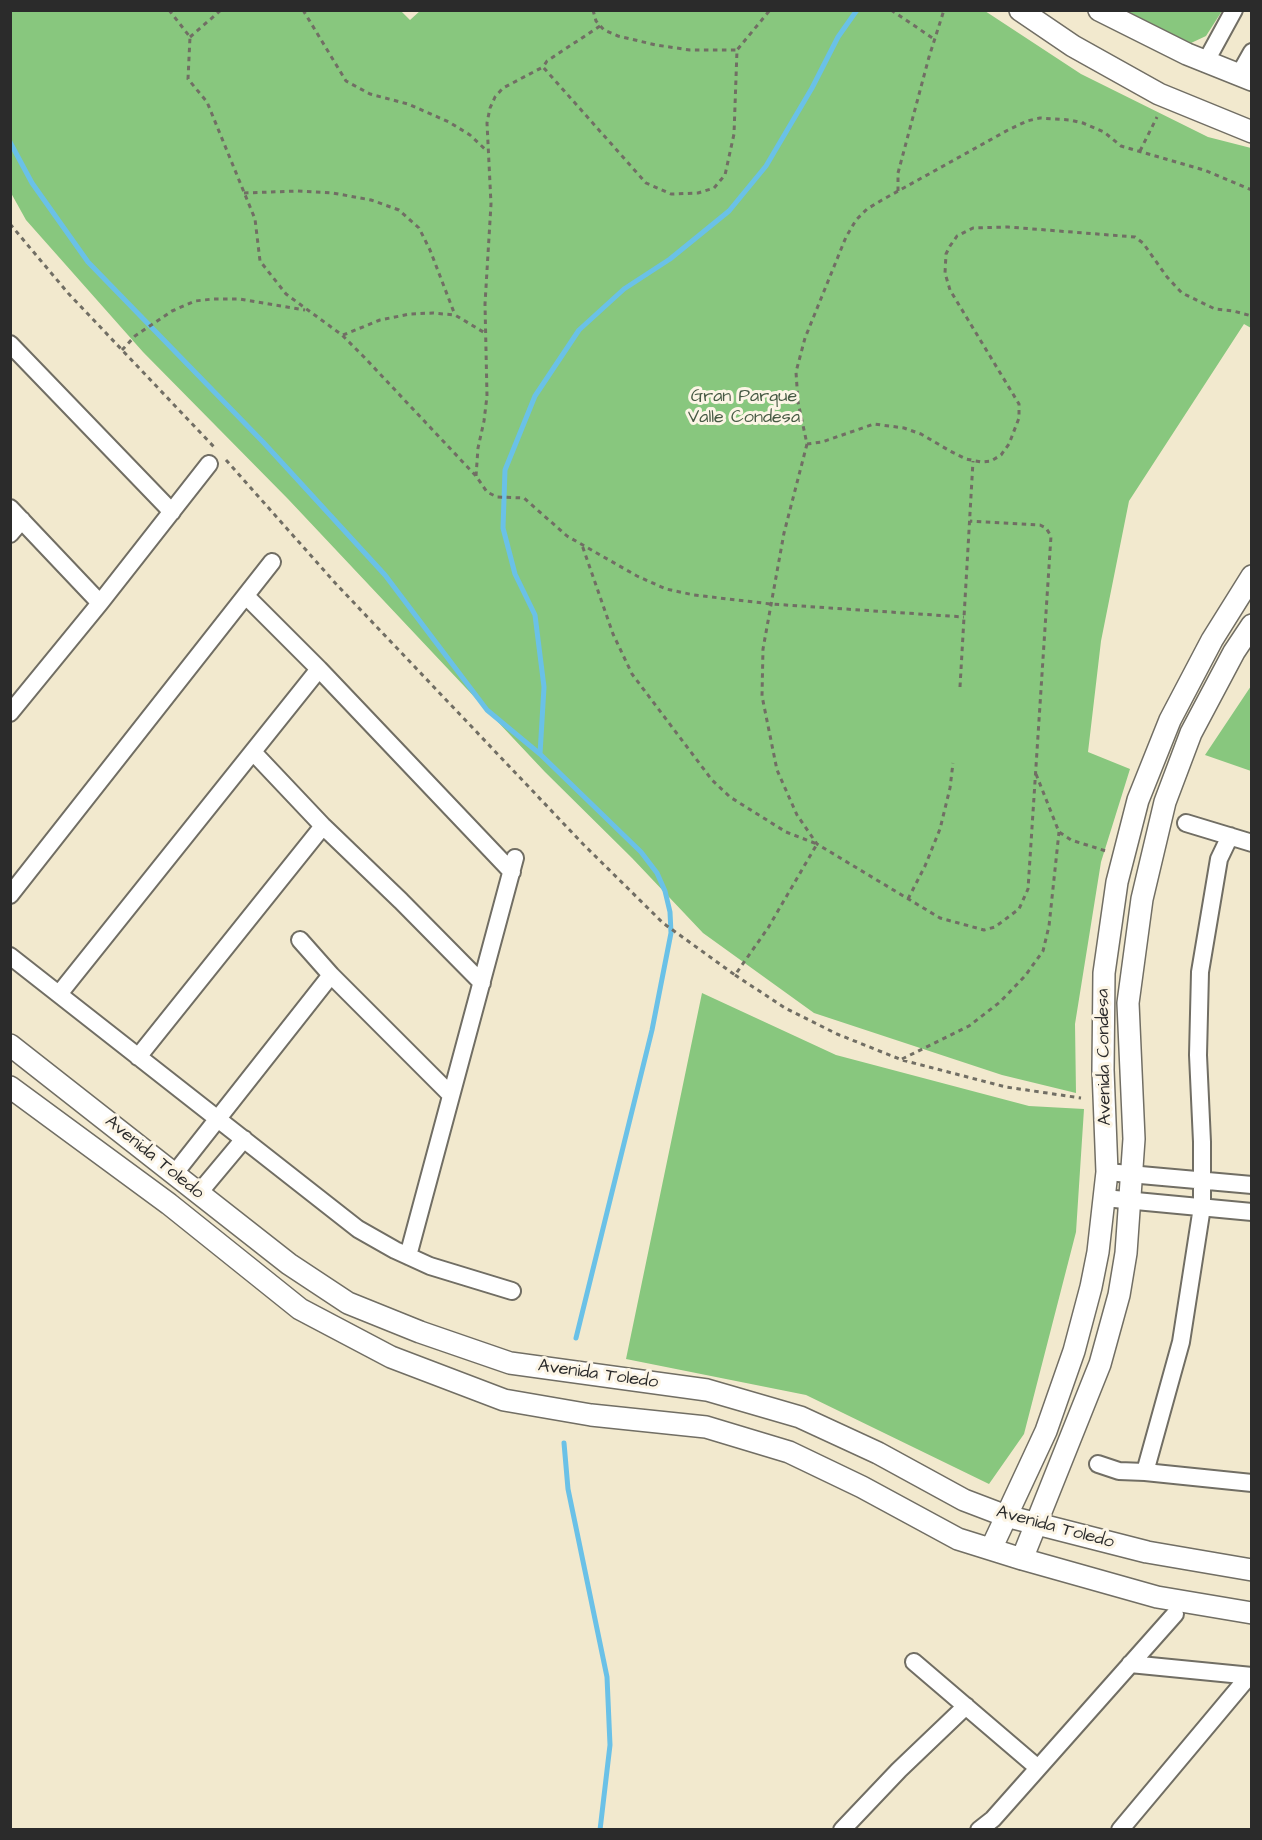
<!DOCTYPE html>
<html>
<head>
<meta charset="utf-8">
<style>
  body { margin:0 }
  #map { position:relative; width:1262px; height:1840px; overflow:hidden; background:#f2e9ce; font-family:"Architects Daughter",sans-serif }
  canvas { display:block }
  .frame { position:absolute; inset:0; border:12px solid #2b2b2b; pointer-events:none }
</style>
</head>
<body>
<div id="map">
<canvas width="1262" height="1840"></canvas>
<div class="frame"></div>
</div>
<script>
const ctx = document.querySelector('canvas').getContext('2d');
ctx.lineJoin = 'round';
function paint(path, color) {
  ctx.fillStyle = color;
  ctx.fill(path, 'evenodd');
}
function poly(rows) {
  const path = new Path2D();
  for (const r of rows) {
    path.moveTo(r[0], r[1]);
    for (let i = 2; i < r.length; i += 2) path.lineTo(r[i], r[i + 1]);
  }
  return path;
}
function trace(path, color, width, dash) {
  ctx.strokeStyle = color;
  ctx.lineWidth = width;
  ctx.lineCap = dash ? 'butt' : 'round';
  ctx.setLineDash(dash || []);
  ctx.stroke(path);
}
function label(font, color, halo, rows, align = 'center') {
  ctx.font = font + ' "Architects Daughter",sans-serif';
  ctx.lineWidth = 6;
  ctx.setLineDash([]);
  ctx.textBaseline = 'middle';
  ctx.strokeStyle = halo;
  ctx.fillStyle = color;
  for (const [text, x, y, turn = 0] of rows) {
    ctx.save();
    ctx.translate(x, y);
    ctx.rotate((+turn || 0) * Math.PI / 180);
    ctx.textAlign = isNaN(turn) ? turn : align;
    if (halo) ctx.strokeText(text, 0, 0);
    ctx.fillText(text, 0, 0);
    ctx.restore();
  }
}
paint(poly([
  [401,11,410,20,421,10,985,11,1081,74,1208,137,1251,148,1251,328,1244,324,1129,501,1101,641,1088,752,1130,769,1101,862,1075,1024,1076,1093,1002,1075,814,1013,703,933,632,858,545,772,288,499,143,352,26,220,11,193,11,11],
  [1123,11,1222,11,1206,36,1191,43],
  [1251,686,1251,771,1205,755],
  [702,993,836,1055,1029,1106,1084,1109,1076,1232,1024,1434,989,1484,806,1395,626,1359]
]), '#88c77e');
trace(poly([
  [10,142,32,183,88,262,263,442,385,575,487,710,540,754],
  [576,1338,652,1030,671,933,670,912,665,891,657,873,641,852,540,754,544,687,535,615,515,574,503,528,505,470,535,396,579,330,624,289,670,259,729,211,766,166,812,88,838,37,857,10],
  [564,1443,568,1489,607,1677,610,1745,600,1830]
]), '#6ac1e7', 5);
const minor = poly([
  [1205,63,1234,10],
  [1239,75,1252,52],
  [10,344,172,512],
  [10,508,100,603],
  [10,534,22,520],
  [246,596,319,669,512,872],
  [10,713,100,603,209,464],
  [253,752,323,826,401,901,482,983],
  [1186,823,1252,843],
  [10,895,272,562],
  [10,956,358,1229,395,1250,430,1266,512,1291],
  [331,975,451,1095],
  [59,994,319,669],
  [138,1057,323,826],
  [1107,1172,1252,1185],
  [175,1173,331,975,300,940],
  [198,1194,244,1139],
  [1104,1198,1252,1212],
  [408,1256,515,858],
  [1098,1464,1119,1471,1145,1472,1252,1483],
  [1145,1472,1181,1342,1202,1207,1202,1142,1198,1055,1200,972,1219,859,1230,836],
  [914,1662,1038,1768],
  [1130,1664,1252,1676],
  [842,1830,899,1770,966,1706],
  [979,1830,993,1819,1175,1614],
  [1120,1830,1249,1676]
]);
const tertiary = poly([
  [1020,10,1073,46,1159,94,1252,132],
  [1099,10,1187,54,1252,80],
  [10,1045,289,1264,348,1303,420,1332,510,1363,707,1390,800,1417,878,1453,964,1500,1006,1516,1147,1552,1252,1570],
  [10,1087,169,1204,300,1309,391,1357,504,1400,591,1415,706,1427,789,1452,862,1487,958,1539,1022,1559,1157,1597,1252,1613],
  [991,1549,1046,1431,1074,1351,1091,1287,1098,1252,1107,1172,1103,1070,1104,973,1117,882,1138,800,1170,720,1212,640,1252,576],
  [1022,1559,1100,1364,1119,1295,1126,1253,1134,1139,1128,1003,1142,899,1165,802,1191,733,1234,652,1252,625]
]);
trace(minor, '#716e64', 20);
trace(tertiary, '#716e64', 24);
trace(poly([
  [169,10,190,37,188,79,207,102,255,219,260,261,286,294,342,335,364,357,476,476,487,492,497,497,524,498,567,536,637,576,666,589,694,595,771,604,964,617],
  [303,10,346,81,370,94,408,104,449,122,470,135,487,151],
  [593,10,596,21,604,30,618,36,656,45,690,50,737,50],
  [891,10,934,39],
  [600,26,547,61,543,67,646,183,671,194,698,193,714,188,725,175,734,134,737,50,770,10],
  [190,37,221,10],
  [1140,151,1157,117],
  [1252,190,1204,170,1121,146,1104,132,1083,123,1070,120,1040,118,1027,121,1008,130,882,200,867,209,856,220,846,237,805,338,796,372,798,402,807,444,822,442,874,424,904,428,921,434,950,451,966,459,981,462,991,461,1001,455,1009,444,1019,418,1019,404,950,290,945,273,946,254,950,246,957,236,973,228,1008,227,1135,237,1143,243,1167,277,1182,293,1215,309,1233,311,1252,316],
  [898,191,898,173,929,57,944,10],
  [244,193,297,191,333,193,371,200,399,210,419,228,430,250,455,315],
  [10,224,68,293,215,448],
  [343,335,380,320,410,314,433,313,455,315,485,333],
  [122,350,135,336,172,311,195,301,213,299,240,299,305,310],
  [807,444,784,533,763,649,762,696,777,770,797,815,817,844,940,918,984,930,995,927,1019,909,1028,889,1051,536,1046,528,1040,525,970,521],
  [226,460,337,585,583,844,663,923,735,975,768,928,817,844,786,832,730,797,712,780,632,674,613,634,582,545],
  [476,476,478,448,484,421,487,396,485,304,491,204,487,123,490,108,495,97,503,88,543,67],
  [960,687,973,461],
  [1036,774,1059,832,1071,840,1106,851],
  [908,899,925,866,940,829,950,788,953,763],
  [735,975,785,1008,837,1034,902,1060,1006,1087,1081,1098],
  [902,1059,969,1026,1000,1002,1025,976,1043,951,1049,926,1059,832]
]), '#716e64', 3, [4.5, 4.5]);
trace(minor, '#fff', 16);
trace(tertiary, '#fff', 21);
label('18px', '#475a44', '#fcf5e5', [
  ["Gran Parque",744,397],
  ["Valle Condesa",744,418]
]);
label('18px', '#2b2b2b', '#fcf5e5', [
  ["Avenida Condesa",1105,1057,-91],
  ["Avenida Toledo",154,1158,39],
  ["Avenida Toledo",598,1375,8],
  ["Avenida Toledo",1055,1528,15]
]);
</script>
</body>
</html>
